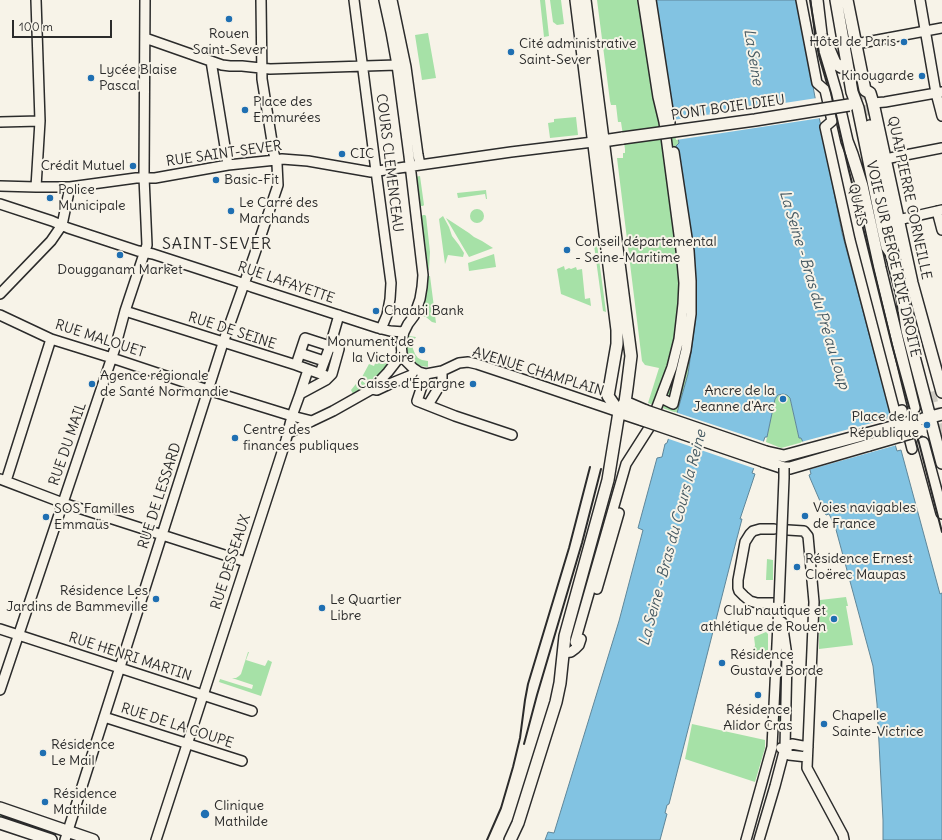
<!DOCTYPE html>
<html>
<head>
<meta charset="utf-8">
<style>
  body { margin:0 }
  #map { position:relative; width:942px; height:840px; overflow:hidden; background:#f7f3e8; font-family:Delius,sans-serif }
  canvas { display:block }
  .scale { position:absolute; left:12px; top:20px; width:100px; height:18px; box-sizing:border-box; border:2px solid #2b2b2b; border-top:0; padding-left:5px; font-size:12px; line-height:14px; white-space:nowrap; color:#2b2b2b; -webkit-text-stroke:3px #f7f3e8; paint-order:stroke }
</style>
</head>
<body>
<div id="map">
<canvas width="942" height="840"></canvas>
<div class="scale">100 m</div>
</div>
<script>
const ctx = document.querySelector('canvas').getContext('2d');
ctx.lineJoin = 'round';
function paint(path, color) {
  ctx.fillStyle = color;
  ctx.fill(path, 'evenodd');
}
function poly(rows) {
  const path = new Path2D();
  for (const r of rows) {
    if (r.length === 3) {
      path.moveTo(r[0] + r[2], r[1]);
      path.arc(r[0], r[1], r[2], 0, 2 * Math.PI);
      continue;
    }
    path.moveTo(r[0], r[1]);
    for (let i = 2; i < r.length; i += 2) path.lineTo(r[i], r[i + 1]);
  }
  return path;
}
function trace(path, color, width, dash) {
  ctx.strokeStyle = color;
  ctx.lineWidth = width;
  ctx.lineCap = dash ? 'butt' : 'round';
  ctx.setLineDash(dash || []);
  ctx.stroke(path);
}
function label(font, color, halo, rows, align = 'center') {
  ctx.font = font + ' Delius,sans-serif';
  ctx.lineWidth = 4;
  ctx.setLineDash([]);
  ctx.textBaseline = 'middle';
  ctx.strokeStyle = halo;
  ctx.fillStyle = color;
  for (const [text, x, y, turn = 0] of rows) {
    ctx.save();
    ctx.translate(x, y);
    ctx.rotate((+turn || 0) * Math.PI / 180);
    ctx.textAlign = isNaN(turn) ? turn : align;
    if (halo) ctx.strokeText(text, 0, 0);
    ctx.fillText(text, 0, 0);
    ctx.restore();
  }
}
paint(poly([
  [540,0,545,0,549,36,544,37],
  [550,0,561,0,564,24,557,25,553,22],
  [597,0,653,0,679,143,676,146,694,274,695,323,688,374,677,413,648,403,659,368,645,365,642,361,617,158,623,158,623,153,625,153,625,149,621,122,618,122,616,105,611,105,610,101],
  [428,33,436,78,422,80,415,35],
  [576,117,578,135,550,138,548,123,554,122,554,119],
  [420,176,424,205,423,206,419,206,415,177],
  [486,190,487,199,486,199,485,194,458,198,457,193],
  [477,216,7],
  [423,215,425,215,426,216,430,252,429,270,427,270,425,241,421,230,420,217],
  [443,216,449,227,452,236,459,245,464,253,463,257,448,255,445,264,439,219],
  [446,218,469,233,474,237,482,241,493,248,469,257],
  [597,244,606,312,603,311,594,245],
  [494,254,496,267,469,271,468,263],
  [564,266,565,270,569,268,571,269,576,267,577,270,582,269,585,299,590,298,591,306,561,294,557,269],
  [428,276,430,276,436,323,432,322,426,317,419,315,425,301,427,290],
  [409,336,416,337,412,344,413,349,415,354,418,358,422,360,428,361,428,367,421,366,416,364,410,359,408,355,406,346,408,337],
  [376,361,389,364,376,379,370,384,362,377,369,364,374,366],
  [360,379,367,385,353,394,351,390],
  [781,394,787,395,790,398,799,438,801,438,803,442,785,447,781,448,766,442,774,401,776,397],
  [767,559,773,560,773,580,766,580],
  [846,597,848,606,846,606,853,645,819,649,820,600],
  [766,632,768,634,768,651,766,652,753,653,755,645,754,637],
  [248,652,249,652,246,660,265,666,268,660,272,662,261,696,219,682,220,679,252,689,253,685,232,678,236,678,239,676,241,674],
  [779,661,785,661,782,726,777,726],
  [692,724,765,740,765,748,755,782,685,759],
  [0,813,47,828,45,833,0,818]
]), '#a6e1a7');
const water = poly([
  [653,0,797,0,817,108,821,126,842,233,891,416,887,417,897,451,901,450,940,594,942,593,942,840,883,840,883,820,877,704,873,666,835,526,829,514,826,515,810,478,809,475,811,474,803,442,801,438,799,438,790,398,787,395,783,394,778,395,775,399,767,437,765,437,752,473,755,474,740,519,742,519,732,557,669,804,667,805,665,813,667,814,660,840,545,840,548,832,554,833,619,621,643,530,638,528,657,458,662,457,665,444,667,443,677,413,688,374,695,323,694,274,676,146,679,143,674,114,670,109,653,0]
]);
paint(water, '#82c3e2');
trace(water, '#5f8699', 1);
paint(poly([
  [817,98,821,118,676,140,673,120],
  [675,412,765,442,756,469,666,438],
  [890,418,897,445,808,470,801,442]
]), '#f7f3e8');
trace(poly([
  [846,60,859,79,870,126],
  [930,392,942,440]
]), '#cecbc2', 11, [11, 5.5]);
const minor = poly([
  [36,0,40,121,36,187],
  [354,0,376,171,391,283,390,299,387,315,381,329],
  [384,0,391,32,397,65,409,156,423,275,422,287,420,299,414,316,408,324,404,332,401,343,402,354,404,359,413,368,419,372,426,374,442,371,459,363,468,362,477,364,513,376,619,412],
  [392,0,406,67,418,155,420,165],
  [651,0,670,123],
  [801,0,817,83,825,90,832,121,825,127,850,240,895,412,902,410,912,449],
  [920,0,936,93,942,116],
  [145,38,222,65,230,66,242,66,270,69,397,65],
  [856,44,942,28],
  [211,61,228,165],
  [873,103,885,102,942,92],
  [0,122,40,121],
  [885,159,942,148],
  [0,186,36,187,70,187,136,178,155,178,228,165,276,160,282,159,308,161,371,172,511,152,593,142],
  [0,204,52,221,68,228,138,251,153,254,236,281,252,287,378,328,390,331,404,332],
  [937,211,942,230],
  [898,220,942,210],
  [0,294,51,241,62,225,70,187],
  [125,311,296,365,329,377],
  [0,315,51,339,112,358,208,390,292,416,312,421],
  [300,353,324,361],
  [320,373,330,346,339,315],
  [426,374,417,401,455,416,512,435],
  [372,389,377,390,392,383,419,372],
  [300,394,308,370],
  [661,398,673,404,686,350,691,314,691,281,689,251,674,152],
  [428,405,442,382,442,371],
  [287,434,312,421,333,411,372,389,388,372,402,354],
  [0,479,63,503,246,562],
  [6,481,51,339],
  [788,530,804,531,808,536,814,602,807,768,843,835,844,840],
  [597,589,619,513],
  [0,629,252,711],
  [575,642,626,464,649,428,672,367,679,339,683,304,684,283,681,250,664,122,658,97,643,0],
  [563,653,571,652,575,649,579,645,581,639],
  [0,690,115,348,125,311,147,245,144,177,145,0],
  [104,717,242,761],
  [781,748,785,748,792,744,808,747],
  [785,748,789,755,807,757],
  [65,840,223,343,254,256,278,185,277,164,274,154,262,79,261,0],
  [156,840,286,440,292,416,300,394,326,380,332,374,339,349,305,338,296,365],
  [746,840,772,747,779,603,757,603,750,601,744,596,739,591,738,588,738,580,745,542,750,534,753,531,760,529,774,529],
  [759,840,775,786,785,748,787,656,782,622]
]);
const major = poly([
  [576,0,617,330,617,344,608,396,619,412],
  [817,0,821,34,825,55,836,93,847,141,852,154,862,186,880,268,914,408],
  [836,0,852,92,858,108,882,225,887,247,891,253,902,295,907,330,942,463],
  [847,0,865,90,870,93,873,103,912,283,942,392],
  [829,49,835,63,841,67],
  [870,126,890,225,895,237,898,241],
  [596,142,623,138],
  [625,402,646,411],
  [619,412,643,420],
  [923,419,942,414],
  [923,443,942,513],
  [766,452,784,456,866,434],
  [763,461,784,468,790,468,869,445],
  [0,808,93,840],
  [0,823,51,840],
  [510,840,518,823,556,702,560,683,565,636,608,480,619,412,625,402,627,388,631,356,585,0]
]);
trace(minor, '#2b2b2b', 12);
trace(major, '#2b2b2b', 14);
trace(minor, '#f7f3e8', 9);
trace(major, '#f7f3e8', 11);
trace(poly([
  [810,0,819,53,831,93,849,171,892,345,919,443,942,532],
  [524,744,537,695,582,543,601,469],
  [487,840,501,808,513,767,520,738,525,700,528,684,569,548,590,467]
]), '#2b2b2b', 2);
const minorBridge = poly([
  [779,603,784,478,784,468]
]);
const majorBridge = poly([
  [623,138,755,120,849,105],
  [646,411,766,452],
  [643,420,763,461],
  [866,434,918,420],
  [869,445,921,430]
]);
trace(minorBridge, '#2b2b2b', 12, []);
trace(majorBridge, '#2b2b2b', 14, []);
trace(minorBridge, '#f7f3e8', 9);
trace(majorBridge, '#f7f3e8', 11);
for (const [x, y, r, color] of [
  [229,19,4,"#1f6fb2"],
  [904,42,4,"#1f6fb2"],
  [511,52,4,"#1f6fb2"],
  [922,76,4,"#1f6fb2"],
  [91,78,4,"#1f6fb2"],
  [245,110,4,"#1f6fb2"],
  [342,154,4,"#1f6fb2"],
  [133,166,4,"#1f6fb2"],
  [216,180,4,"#1f6fb2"],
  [50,198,4,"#1f6fb2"],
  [231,211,4,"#1f6fb2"],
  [567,250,4,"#1f6fb2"],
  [120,255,4,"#1f6fb2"],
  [376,311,4,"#1f6fb2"],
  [422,350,4,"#1f6fb2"],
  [92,384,4,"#1f6fb2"],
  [473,384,4,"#1f6fb2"],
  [783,399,4,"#1f6fb2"],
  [927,425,4,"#1f6fb2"],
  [235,438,4,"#1f6fb2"],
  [805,516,4,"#1f6fb2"],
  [46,517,4,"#1f6fb2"],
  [797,567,4,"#1f6fb2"],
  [156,599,4,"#1f6fb2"],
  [322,608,4,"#1f6fb2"],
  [834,619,4,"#1f6fb2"],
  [722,663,4,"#1f6fb2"],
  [758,695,4,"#1f6fb2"],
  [824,724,4,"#1f6fb2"],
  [43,753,4,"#1f6fb2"],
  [45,802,4,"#1f6fb2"],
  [205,814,5,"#1f6fb2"]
]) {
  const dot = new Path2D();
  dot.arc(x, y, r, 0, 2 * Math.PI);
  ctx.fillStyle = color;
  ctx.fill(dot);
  trace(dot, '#f7f3e8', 1.5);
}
label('14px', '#2b2b2b', '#f7f3e8', [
  ["Rouen",229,34,"center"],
  ["Saint-Sever",229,50,"center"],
  ["Hôtel de Paris",896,42,"right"],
  ["Cité administrative",519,44],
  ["Saint-Sever",519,60],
  ["Lycée Blaise",99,70],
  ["Pascal",99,86],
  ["Kinougarde",914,76,"right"],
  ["Place des",253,102],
  ["Emmurées",253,118],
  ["CIC",350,154],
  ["Crédit Mutuel",125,166,"right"],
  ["Basic-Fit",224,180],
  ["Police",58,190],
  ["Municipale",58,206],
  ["Le Carré des",239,203],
  ["Marchands",239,219],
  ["Conseil départemental",575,242],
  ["- Seine-Maritime",575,258],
  ["Dougganam Market",120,270,"center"],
  ["Chaabi Bank",384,311],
  ["Monument de",414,342,"right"],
  ["la Victoire",414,358,"right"],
  ["Agence régionale",100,376],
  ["de Santé Normandie",100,392],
  ["Caisse d'Épargne",465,384,"right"],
  ["Ancre de la",775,391,"right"],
  ["Jeanne d'Arc",775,407,"right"],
  ["Place de la",919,417,"right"],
  ["République",919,433,"right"],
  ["Centre des",243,430],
  ["finances publiques",243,446],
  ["Voies navigables",813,508],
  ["de France",813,524],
  ["SOS Familles",54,509],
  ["Emmaüs",54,525],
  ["Résidence Ernest",805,559],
  ["Cloërec Maupas",805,575],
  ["Résidence Les",148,591,"right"],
  ["Jardins de Bammeville",148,607,"right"],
  ["Le Quartier",330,600],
  ["Libre",330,616],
  ["Club nautique et",826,611,"right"],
  ["athlétique de Rouen",826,627,"right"],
  ["Résidence",730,655],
  ["Gustave Borde",730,671],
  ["Résidence",758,710,"center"],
  ["Alidor Cras",758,726,"center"],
  ["Chapelle",832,716],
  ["Sainte-Victrice",832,732],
  ["Résidence",51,745],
  ["Le Mail",51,761],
  ["Résidence",53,794],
  ["Mathilde",53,810],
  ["Clinique",214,806],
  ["Mathilde",214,822]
], 'left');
label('14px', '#2b2b2b', '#f7f3e8', [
  ["PONT BOIELDIEU",728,108,-8],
  ["RUE SAINT-SEVER",224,154,-8],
  ["COURS CLEMENCEAU",389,163,83],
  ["QUAI PIERRE CORNEILLE",909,198,78],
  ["QUAIS",857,205,78],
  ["VOIE SUR BERGE RIVE DROITE",893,259,77],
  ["RUE LAFAYETTE",286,283,19],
  ["RUE DE SEINE",232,331,18],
  ["RUE MALOUET",100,339,18],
  ["AVENUE CHAMPLAIN",538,372,17],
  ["RUE DU MAIL",68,444,-71],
  ["RUE DE LESSARD",160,496,-72],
  ["RUE DESSEAUX",231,562,-72],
  ["RUE HENRI MARTIN",130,657,18],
  ["RUE DE LA COUPE",177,726,18]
]);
label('italic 15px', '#455962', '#f7f3e8', [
  ["La Seine",753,57,81],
  ["La Seine - Bras du Pré au Loup",814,290,73],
  ["La Seine - Bras du Cours la Reine",673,538,-75]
]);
ctx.letterSpacing = '1px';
label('16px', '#2b2b2b', '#f7f3e8', [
  ["SAINT-SEVER",217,244]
]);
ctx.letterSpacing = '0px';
</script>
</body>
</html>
